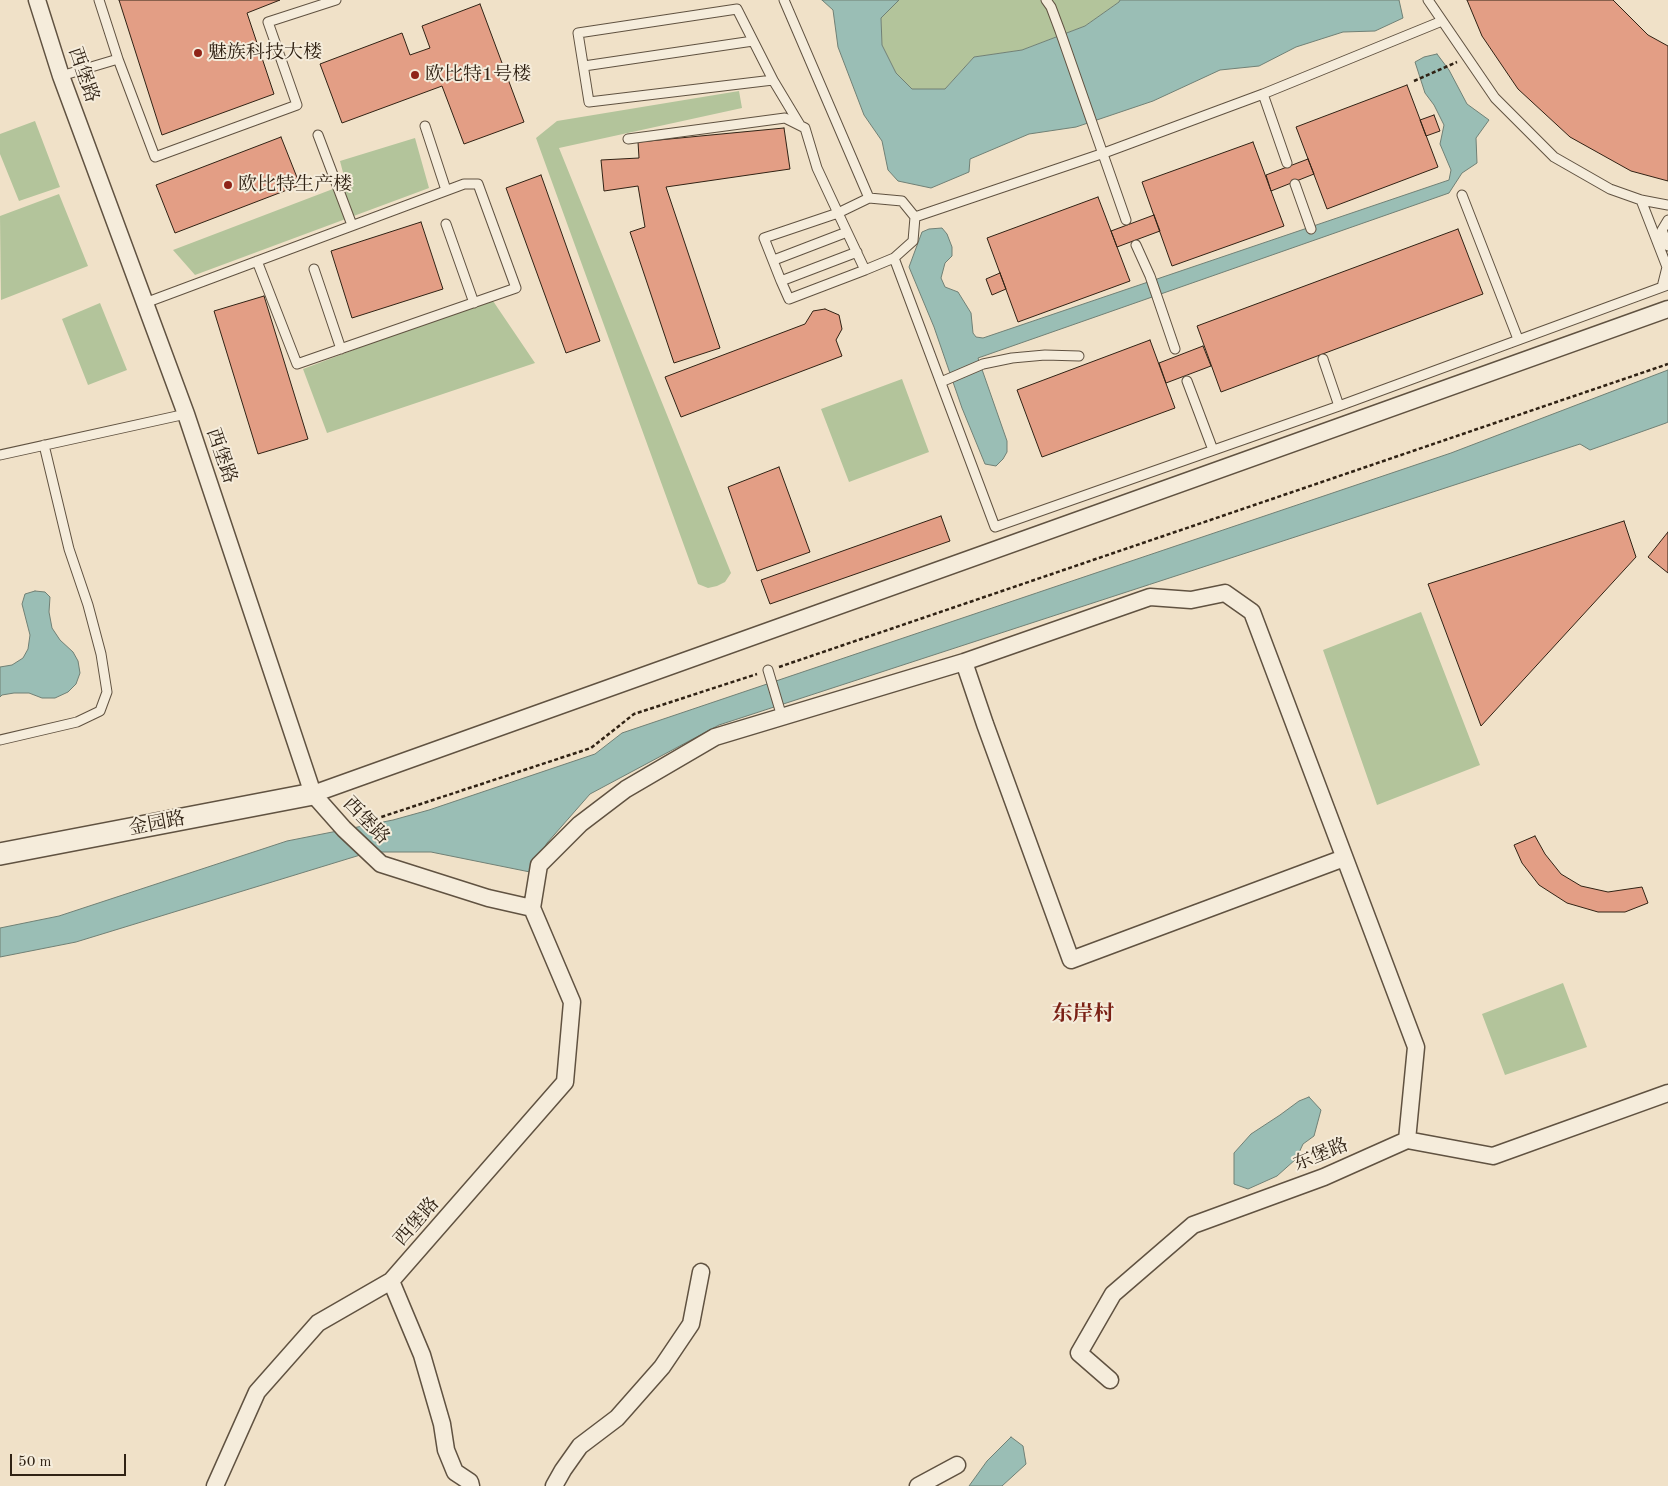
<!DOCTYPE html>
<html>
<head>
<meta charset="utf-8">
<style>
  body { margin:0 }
  #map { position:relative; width:1668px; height:1486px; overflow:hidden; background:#f0e1c8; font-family:"Old Standard TT",serif }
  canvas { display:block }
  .scale { position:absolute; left:10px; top:1454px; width:116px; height:22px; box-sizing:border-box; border:2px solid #302214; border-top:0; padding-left:6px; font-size:15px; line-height:18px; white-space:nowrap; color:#302214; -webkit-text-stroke:4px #f5ecdb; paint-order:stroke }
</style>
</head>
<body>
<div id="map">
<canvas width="1668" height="1486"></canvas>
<div class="scale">50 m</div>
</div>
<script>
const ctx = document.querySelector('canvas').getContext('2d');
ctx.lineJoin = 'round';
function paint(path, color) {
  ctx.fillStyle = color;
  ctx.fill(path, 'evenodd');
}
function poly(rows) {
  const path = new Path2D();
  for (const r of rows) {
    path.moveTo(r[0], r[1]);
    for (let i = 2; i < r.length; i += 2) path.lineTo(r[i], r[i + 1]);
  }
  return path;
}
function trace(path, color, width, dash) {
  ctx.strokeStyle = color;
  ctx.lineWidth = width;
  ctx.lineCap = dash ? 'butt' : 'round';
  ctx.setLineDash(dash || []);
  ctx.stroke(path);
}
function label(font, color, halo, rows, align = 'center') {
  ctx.font = font + ' "Old Standard TT","Noto Serif SC",serif';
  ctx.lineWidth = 4;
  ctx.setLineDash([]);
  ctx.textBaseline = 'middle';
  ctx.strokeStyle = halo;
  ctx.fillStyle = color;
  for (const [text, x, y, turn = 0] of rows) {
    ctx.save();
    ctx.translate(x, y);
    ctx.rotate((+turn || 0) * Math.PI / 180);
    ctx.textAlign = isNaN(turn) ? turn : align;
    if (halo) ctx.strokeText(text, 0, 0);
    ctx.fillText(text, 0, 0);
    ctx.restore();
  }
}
paint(poly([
  [899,0,1120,0,1119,2,1085,26,1022,50,974,57,945,89,912,89,896,73,882,45,881,18],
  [739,91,742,108,559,148,731,573,725,582,717,586,708,588,698,584,536,138,557,121],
  [35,121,60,187,19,201,0,154,0,134],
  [415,138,429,188,195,275,173,250,346,184,340,161],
  [59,194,88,266,1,300,0,216],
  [491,298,535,363,327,433,303,369],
  [100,303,127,370,88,385,62,319],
  [902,379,929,452,849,482,821,409],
  [1421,612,1480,765,1377,805,1323,650],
  [1563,983,1587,1047,1505,1075,1482,1014]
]), '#b3c49b');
const water = poly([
  [822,0,899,0,881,18,882,45,896,73,912,89,945,89,974,57,1022,50,1085,26,1119,2,1120,0,1399,0,1403,18,1375,31,1343,32,1296,47,1259,66,1220,70,1153,101,1076,127,1029,134,970,159,969,172,931,188,898,181,888,170,882,141,864,115,838,47,833,10,822,0],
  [1437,54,1449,70,1467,104,1489,120,1476,138,1477,163,1462,173,1449,193,978,358,1007,441,1007,452,1003,459,996,466,985,464,962,408,934,327,909,267,922,232,929,229,942,228,947,234,952,247,952,256,945,263,941,278,945,287,958,292,971,313,973,333,976,337,983,338,1449,180,1451,170,1440,144,1444,125,1434,105,1425,93,1415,62,1424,57,1437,54],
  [1668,370,1668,422,1666,423,1590,450,1580,444,719,725,590,794,547,843,530,872,431,852,370,852,76,942,0,957,0,928,59,916,287,841,393,820,429,810,595,754,622,733,1451,453,1668,370],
  [35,591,45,592,50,597,49,612,52,628,60,640,73,652,78,661,80,673,76,684,68,692,55,698,42,698,29,693,14,693,2,695,0,697,0,667,12,665,23,658,28,649,30,635,22,604,25,594,35,591],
  [1309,1097,1321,1110,1314,1136,1303,1144,1296,1159,1277,1176,1248,1189,1234,1184,1234,1153,1251,1134,1280,1115,1299,1101,1309,1097],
  [1011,1437,1023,1446,1026,1464,1002,1486,969,1486,987,1461,1011,1437]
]);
paint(water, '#9abeb5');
trace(water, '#708075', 1);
const building = poly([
  [119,0,280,0,247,13,274,94,162,135,119,0],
  [1467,0,1613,0,1648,35,1668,46,1668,181,1631,171,1570,137,1518,89,1482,36,1467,0],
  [480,4,524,122,464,144,442,86,342,123,320,64,402,33,410,55,430,48,422,26,480,4],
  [1407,85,1438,167,1327,209,1296,127,1407,85],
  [1434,115,1440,131,1426,136,1420,120,1434,115],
  [784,128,790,169,666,187,720,348,674,363,630,232,645,227,638,186,604,191,601,160,639,158,638,142,784,128],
  [281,137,300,185,175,233,156,185,281,137],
  [1253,142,1284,226,1172,266,1142,182,1253,142],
  [1308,159,1314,174,1271,191,1266,175,1308,159],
  [541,175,600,341,566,353,506,188,541,175],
  [1098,197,1130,281,1018,322,987,238,1098,197],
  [1154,215,1160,231,1117,247,1111,231,1154,215],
  [421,222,443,289,352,318,331,251,421,222],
  [1458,229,1483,294,1221,392,1197,326,1458,229],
  [1000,273,1006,289,992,295,986,279,1000,273],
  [264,296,308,439,258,454,214,311,264,296],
  [825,309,839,315,842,329,836,340,842,356,681,417,665,377,805,324,813,311,825,309],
  [1150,340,1175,408,1042,457,1017,390,1150,340],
  [1203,346,1211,366,1166,383,1159,363,1203,346],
  [779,467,810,552,757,571,728,487,779,467],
  [941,516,950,541,770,604,761,580,941,516],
  [1624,521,1636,557,1481,726,1428,584,1624,521],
  [1668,532,1668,573,1648,557,1668,532],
  [1535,836,1545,854,1561,874,1581,886,1608,892,1642,887,1648,903,1625,912,1598,912,1567,903,1539,885,1522,863,1514,845,1535,836]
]);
paint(building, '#e39e85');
trace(building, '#302214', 1);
const service = poly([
  [784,0,869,198],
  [1046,0,1051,7,1060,31,1126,220],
  [1428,0,1495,98,1554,157,1610,189,1641,200,1668,205],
  [118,59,155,157,297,105,268,22,336,0],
  [584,66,753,41],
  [61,76,118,59,99,0],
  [773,80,737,9,578,33,589,102,773,80,800,125],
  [1263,94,1287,163],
  [425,126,446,190],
  [318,135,352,225],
  [628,139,785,118,805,128,817,168,838,213,764,238,781,281,789,299,865,270],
  [1295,184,1311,229],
  [1462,195,1518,339],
  [869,198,902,201,915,217,913,241,894,258,865,270,838,213,869,198],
  [1641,200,1667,267,1662,287],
  [915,217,1104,153,1263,94,1442,21],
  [1668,220,1662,230,1668,246],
  [446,224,474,303],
  [1136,245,1150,276,1175,349],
  [894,258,995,527,1339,406,1668,285],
  [774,260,847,232],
  [314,269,341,349],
  [781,281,857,252],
  [145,303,464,184,478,184,516,288,297,364,257,261],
  [1323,359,1339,406],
  [1187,381,1213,450],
  [941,382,983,364,1012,358,1045,355,1079,356],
  [0,455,186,414],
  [768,670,782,717],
  [0,740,77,722,100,711,107,692,101,654,88,605,69,549,44,445]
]);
const minor = poly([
  [37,0,61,76,186,414,313,794,344,829,381,864,488,898,532,908,572,1002,565,1082,391,1281,318,1323,257,1392,215,1486],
  [964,662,985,724,1071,960,1344,858],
  [313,794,1668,309],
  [532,908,539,865,580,824,626,789,715,737,964,662,1150,597,1191,600,1225,593,1252,612,1416,1047,1407,1140],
  [391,1281,422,1355,442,1424,446,1450,455,1472,470,1482,471,1486],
  [1110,1380,1079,1353,1113,1294,1193,1225,1324,1177,1407,1140,1493,1156,1668,1093],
  [554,1486,563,1470,580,1446,617,1418,662,1367,691,1324,701,1272],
  [918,1486,957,1465]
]);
const tertiary = poly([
  [0,854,313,794]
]);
trace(service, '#605241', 11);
trace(minor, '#605241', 19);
trace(tertiary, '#605241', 24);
trace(poly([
  [1414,81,1457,62],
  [779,667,1668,364],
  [369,821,591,748,634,714,757,674]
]), '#302214', 2.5, [4, 2.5]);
trace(service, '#f5ecdb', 9);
trace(minor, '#f5ecdb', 16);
trace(tertiary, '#f5ecdb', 21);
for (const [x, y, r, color] of [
  [198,53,5,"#8f2418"],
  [415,75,5,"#8f2418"],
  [228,185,5,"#8f2418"]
]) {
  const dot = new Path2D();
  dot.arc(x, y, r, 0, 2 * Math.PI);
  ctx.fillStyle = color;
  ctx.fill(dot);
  trace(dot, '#f5ecdb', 2);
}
label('19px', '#302214', '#f5ecdb', [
  ["魅族科技大楼",208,53],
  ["欧比特1号楼",425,75],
  ["欧比特生产楼",238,185]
], 'left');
label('19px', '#302214', '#f5ecdb', [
  ["西堡路",83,75,71],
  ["西堡路",221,456,71],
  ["西堡路",366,821,46],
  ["金园路",157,824,-11],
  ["东堡路",1321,1155,-22],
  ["西堡路",417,1222,-49]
]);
label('bold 21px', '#7a1f14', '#f5ecdb', [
  ["东岸村",1083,1014]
]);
</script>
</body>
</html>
